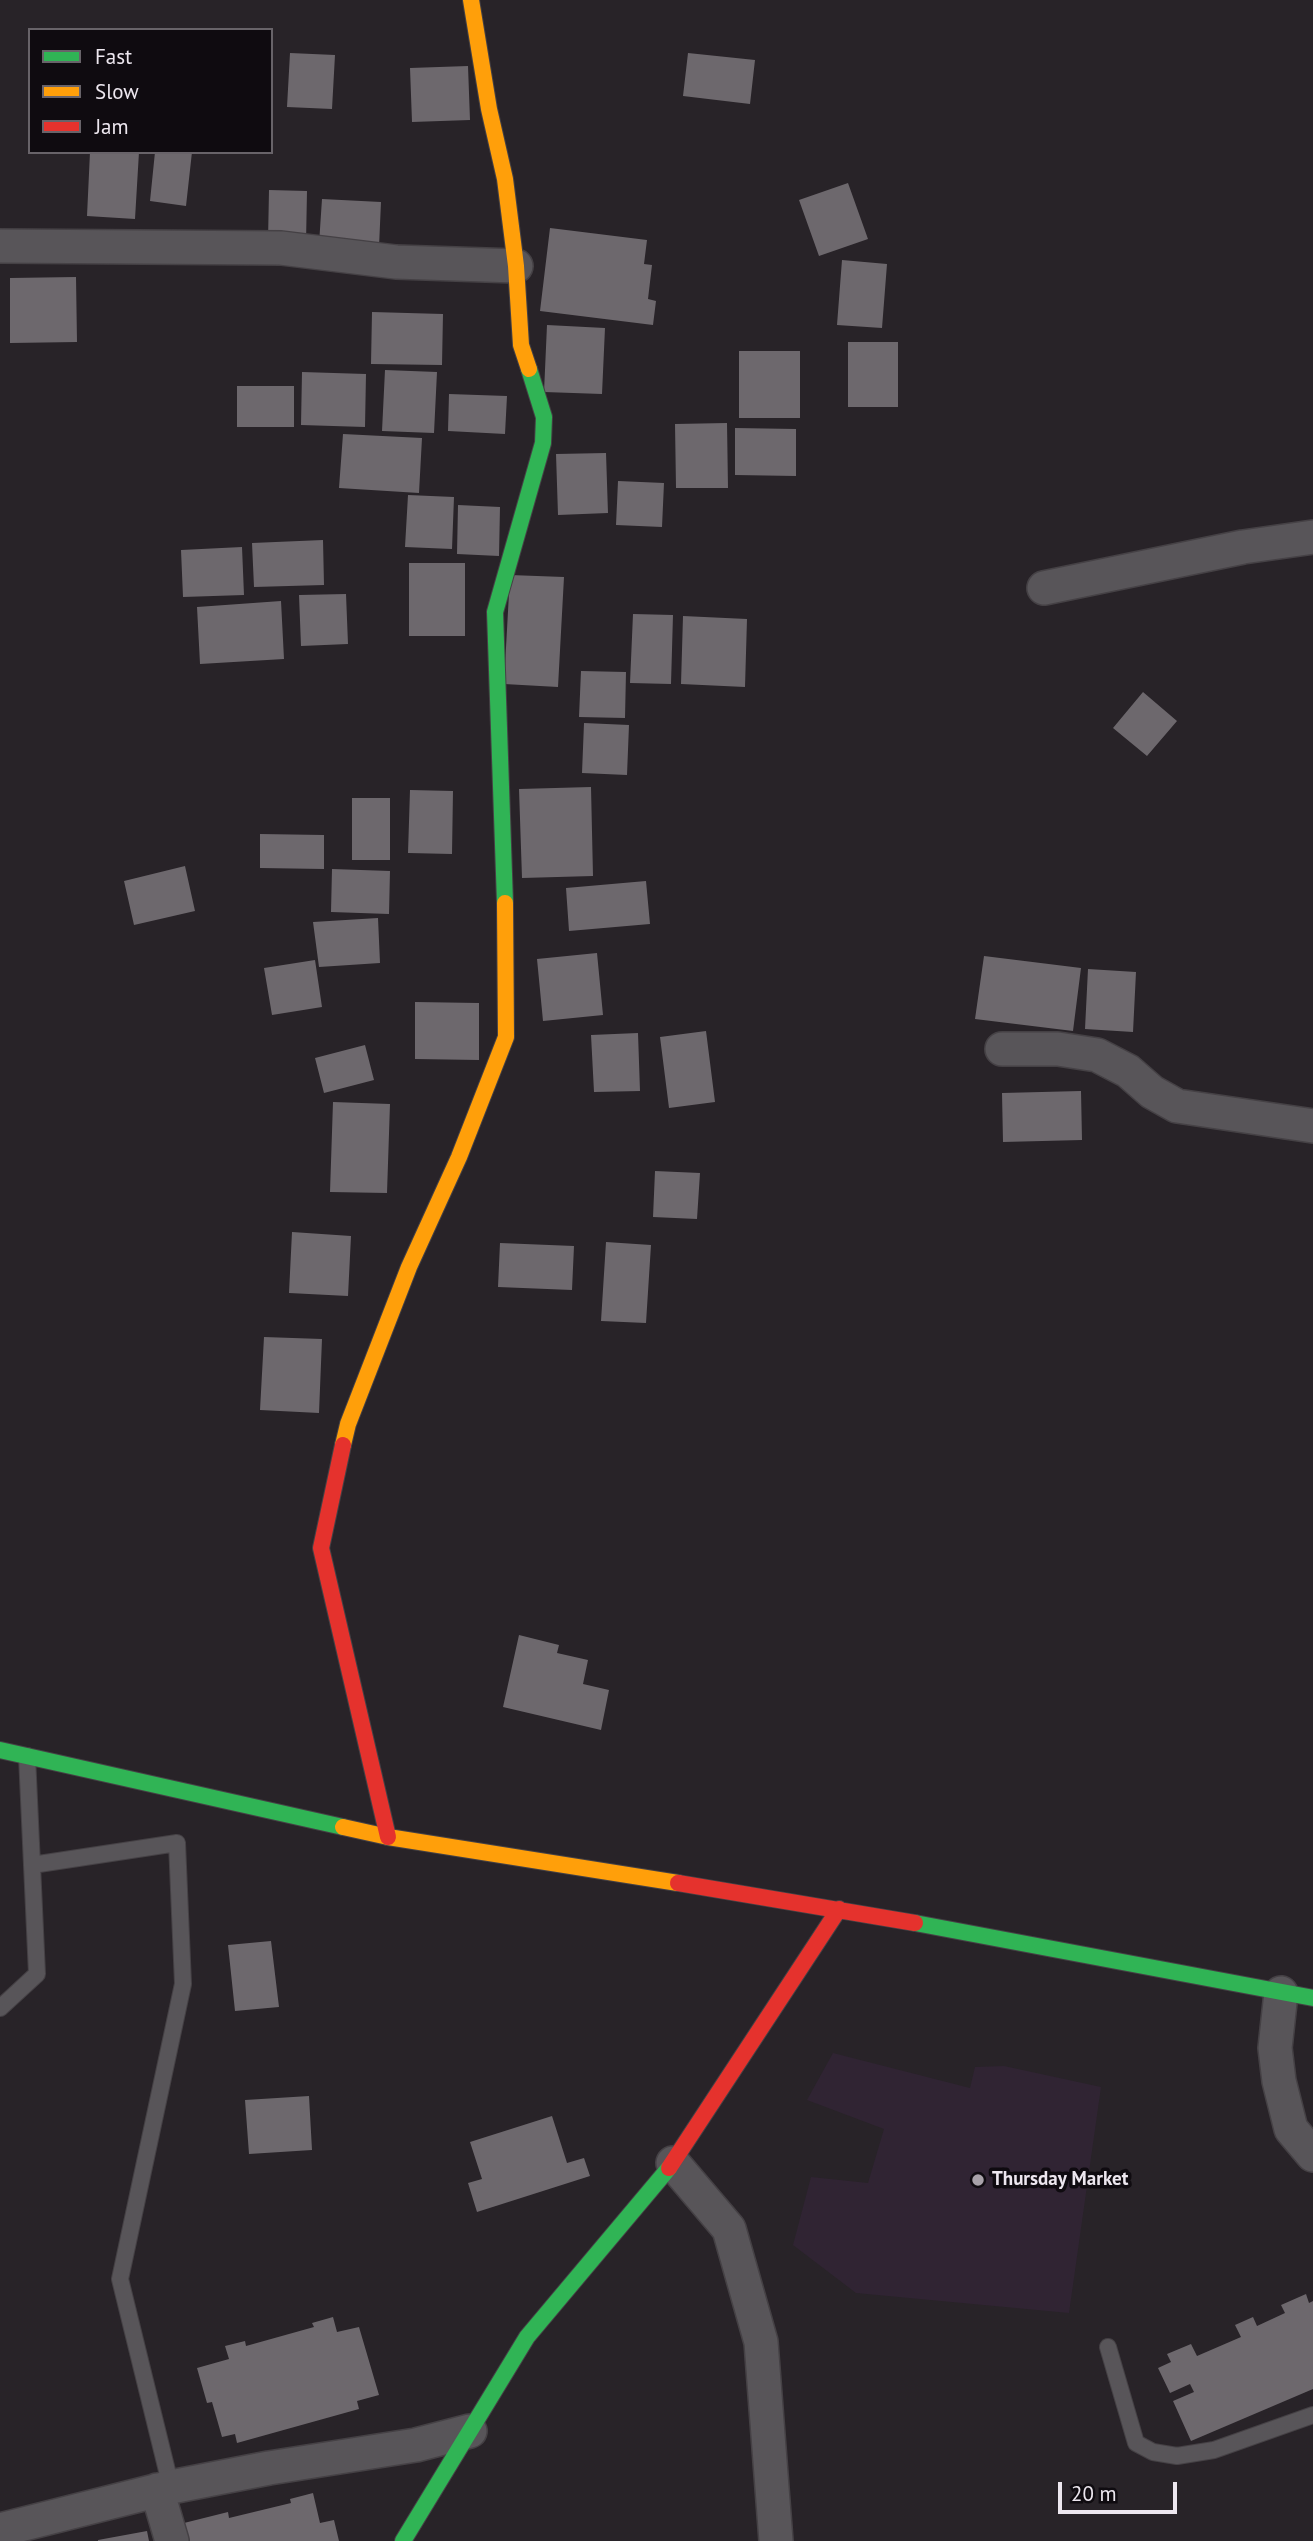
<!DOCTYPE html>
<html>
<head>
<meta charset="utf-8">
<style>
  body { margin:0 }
  #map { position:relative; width:1313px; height:2541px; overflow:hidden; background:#282328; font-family:"PT Sans",sans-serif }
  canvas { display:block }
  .legend { position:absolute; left:28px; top:28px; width:245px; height:126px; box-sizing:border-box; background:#0f0b10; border:2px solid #686369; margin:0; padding:9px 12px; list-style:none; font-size:21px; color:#ede7ef }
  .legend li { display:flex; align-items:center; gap:14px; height:35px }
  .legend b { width:35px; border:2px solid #686369 }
  .scale { position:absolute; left:1058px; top:2482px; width:119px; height:32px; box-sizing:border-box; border:4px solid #ede7ef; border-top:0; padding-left:9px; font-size:21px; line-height:24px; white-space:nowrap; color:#ede7ef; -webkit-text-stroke:5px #0f0b10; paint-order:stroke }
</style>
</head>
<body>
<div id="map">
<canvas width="1313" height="2541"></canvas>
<ul class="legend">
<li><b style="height:9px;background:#30b455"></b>Fast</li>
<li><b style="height:9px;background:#ff9f0a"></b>Slow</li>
<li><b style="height:9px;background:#e5322d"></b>Jam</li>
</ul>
<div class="scale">20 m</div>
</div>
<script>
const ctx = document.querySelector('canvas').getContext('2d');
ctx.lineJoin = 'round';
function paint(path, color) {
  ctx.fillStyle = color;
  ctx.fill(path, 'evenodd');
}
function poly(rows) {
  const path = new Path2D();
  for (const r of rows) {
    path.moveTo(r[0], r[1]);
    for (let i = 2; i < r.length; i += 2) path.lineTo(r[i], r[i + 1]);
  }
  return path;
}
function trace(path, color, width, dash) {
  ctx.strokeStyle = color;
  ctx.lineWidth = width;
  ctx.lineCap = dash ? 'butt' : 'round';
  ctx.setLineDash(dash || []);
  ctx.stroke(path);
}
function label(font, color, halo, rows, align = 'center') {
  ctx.font = font + ' "PT Sans",sans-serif';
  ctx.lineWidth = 7;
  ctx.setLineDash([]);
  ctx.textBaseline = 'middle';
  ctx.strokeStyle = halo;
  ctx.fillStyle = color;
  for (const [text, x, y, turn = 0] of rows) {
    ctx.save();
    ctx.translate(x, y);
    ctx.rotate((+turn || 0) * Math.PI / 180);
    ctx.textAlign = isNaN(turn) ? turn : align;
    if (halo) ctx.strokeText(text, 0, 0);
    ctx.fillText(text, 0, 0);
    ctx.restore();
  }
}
paint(poly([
  [833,2053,970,2088,975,2067,1004,2066,1101,2087,1069,2313,856,2293,793,2245,811,2177,868,2183,884,2129,807,2100]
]), '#302433');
paint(poly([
  [290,53,335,55,332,109,287,107],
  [688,53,755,60,750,104,683,96],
  [468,66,470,120,412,122,410,68],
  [90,152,139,152,135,219,87,216],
  [155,152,192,152,186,206,150,201],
  [848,183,868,239,819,256,799,200],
  [269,190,307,191,306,243,268,241],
  [322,199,381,202,379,247,319,244],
  [550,228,647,240,644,264,652,265,648,299,656,301,653,325,540,311],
  [842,260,887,264,882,328,837,325],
  [76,277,77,342,10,343,10,278],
  [372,312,443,314,442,365,371,364],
  [547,325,605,328,602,394,544,392],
  [848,342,898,342,898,407,848,407],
  [739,351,800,351,800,418,739,418],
  [385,370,437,372,434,433,382,431],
  [302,372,366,374,365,427,301,425],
  [237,386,294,386,294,427,237,427],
  [449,394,507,396,505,434,448,431],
  [727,423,728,488,676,488,675,424],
  [735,428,796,429,796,476,735,475],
  [343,434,422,438,419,493,339,488],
  [606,453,608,513,558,515,556,454],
  [618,481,664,483,662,527,616,525],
  [408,495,454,497,452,549,405,547],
  [458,505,500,507,499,556,457,554],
  [323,540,324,585,254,587,252,543],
  [242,547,244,595,183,597,181,550],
  [409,563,465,563,465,636,409,636],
  [510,575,564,577,558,687,504,684],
  [346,594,348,644,301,646,299,595],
  [281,601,284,659,200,664,197,607],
  [633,614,673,615,671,684,630,683],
  [683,616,747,619,745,687,681,684],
  [581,671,626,672,625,718,579,717],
  [1143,692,1177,721,1147,756,1113,728],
  [584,723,629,725,627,775,582,773],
  [591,787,593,876,522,878,519,789],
  [410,790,453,791,452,854,408,853],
  [352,798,390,798,390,860,352,860],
  [260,834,324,835,324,869,260,868],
  [185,866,195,911,134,925,124,881],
  [332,869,390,871,389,914,331,912],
  [646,881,650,924,569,931,566,888],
  [378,918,380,963,319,967,313,922],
  [597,953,603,1015,543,1021,537,959],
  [984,956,1081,968,1073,1031,975,1019],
  [315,960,322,1007,272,1015,264,968],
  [1088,969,1136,972,1133,1032,1085,1029],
  [415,1002,479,1003,479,1060,415,1059],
  [706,1031,715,1102,669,1108,660,1037],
  [638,1033,640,1091,594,1092,591,1035],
  [365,1045,374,1080,324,1093,315,1058],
  [1081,1091,1082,1140,1003,1142,1002,1093],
  [333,1102,390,1104,387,1193,330,1192],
  [655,1171,700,1173,697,1219,653,1217],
  [292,1232,351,1236,348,1296,289,1293],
  [606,1242,651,1245,646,1323,601,1321],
  [500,1243,574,1246,572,1290,498,1287],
  [264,1337,322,1339,319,1413,260,1410],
  [519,1635,559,1645,557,1653,588,1660,583,1684,609,1690,601,1730,503,1707],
  [271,1941,279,2007,235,2011,228,1945],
  [309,2096,312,2150,249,2154,245,2100],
  [552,2116,567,2163,584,2158,590,2176,477,2212,468,2183,482,2179,470,2142],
  [1306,2294,1309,2303,1313,2301,1313,2389,1191,2441,1173,2401,1194,2392,1190,2384,1170,2393,1158,2368,1171,2362,1167,2354,1191,2344,1197,2356,1241,2337,1235,2325,1253,2317,1257,2326,1285,2313,1281,2305],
  [333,2317,337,2332,359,2327,379,2395,357,2401,359,2409,237,2443,235,2434,222,2437,212,2402,207,2403,197,2368,229,2359,225,2346,245,2341,246,2346,314,2327,312,2323],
  [313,2493,320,2523,334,2520,339,2541,184,2541,180,2524,228,2512,229,2518,291,2503,290,2499],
  [147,2531,149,2541,98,2541,98,2540]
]), '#6d686d');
const lane = poly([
  [32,1865,177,1843,183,1984,120,2279,171,2487],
  [0,2008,37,1974,27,1756],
  [1108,2347,1136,2443,1153,2452,1177,2456,1214,2450,1313,2415]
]);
const street = poly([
  [0,246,281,248,396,262,516,266],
  [1044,588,1243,547,1313,537],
  [1002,1049,1058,1049,1097,1055,1128,1071,1152,1092,1177,1106,1313,1126],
  [1281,1993,1275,2048,1279,2081,1291,2129,1313,2155],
  [673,2163,729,2229,761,2342,776,2541],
  [157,2490,172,2541],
  [0,2530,171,2487,269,2468,416,2445,470,2431]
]);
const fast = poly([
  [505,903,495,612,543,443,544,417,529,369],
  [0,1750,343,1827],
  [915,1923,1313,1998],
  [403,2541,527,2337,669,2168]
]);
const slow = poly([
  [471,0,489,109,505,179,516,266,521,345,529,369],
  [343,1445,348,1424,409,1267,459,1157,506,1037,505,903],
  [343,1827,388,1837,678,1883]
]);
const jam = poly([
  [343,1445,321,1548,388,1837],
  [678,1883,915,1923],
  [669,2168,839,1909]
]);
trace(lane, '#454145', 18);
trace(street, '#454145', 36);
trace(fast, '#454145', 18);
trace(slow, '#454145', 18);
trace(jam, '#454145', 18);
trace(lane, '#585559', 16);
trace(street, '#585559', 33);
trace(fast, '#30b455', 16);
trace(slow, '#ff9f0a', 16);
trace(jam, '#e5322d', 16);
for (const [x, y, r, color] of [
  [978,2180,7,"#a8a2a9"]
]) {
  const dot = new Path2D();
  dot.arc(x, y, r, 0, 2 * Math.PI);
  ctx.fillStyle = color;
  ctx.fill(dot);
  trace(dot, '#0f0b10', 2.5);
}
label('bold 19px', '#ede7ef', '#0f0b10', [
  ["Thursday Market",992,2180]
], 'left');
</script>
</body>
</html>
